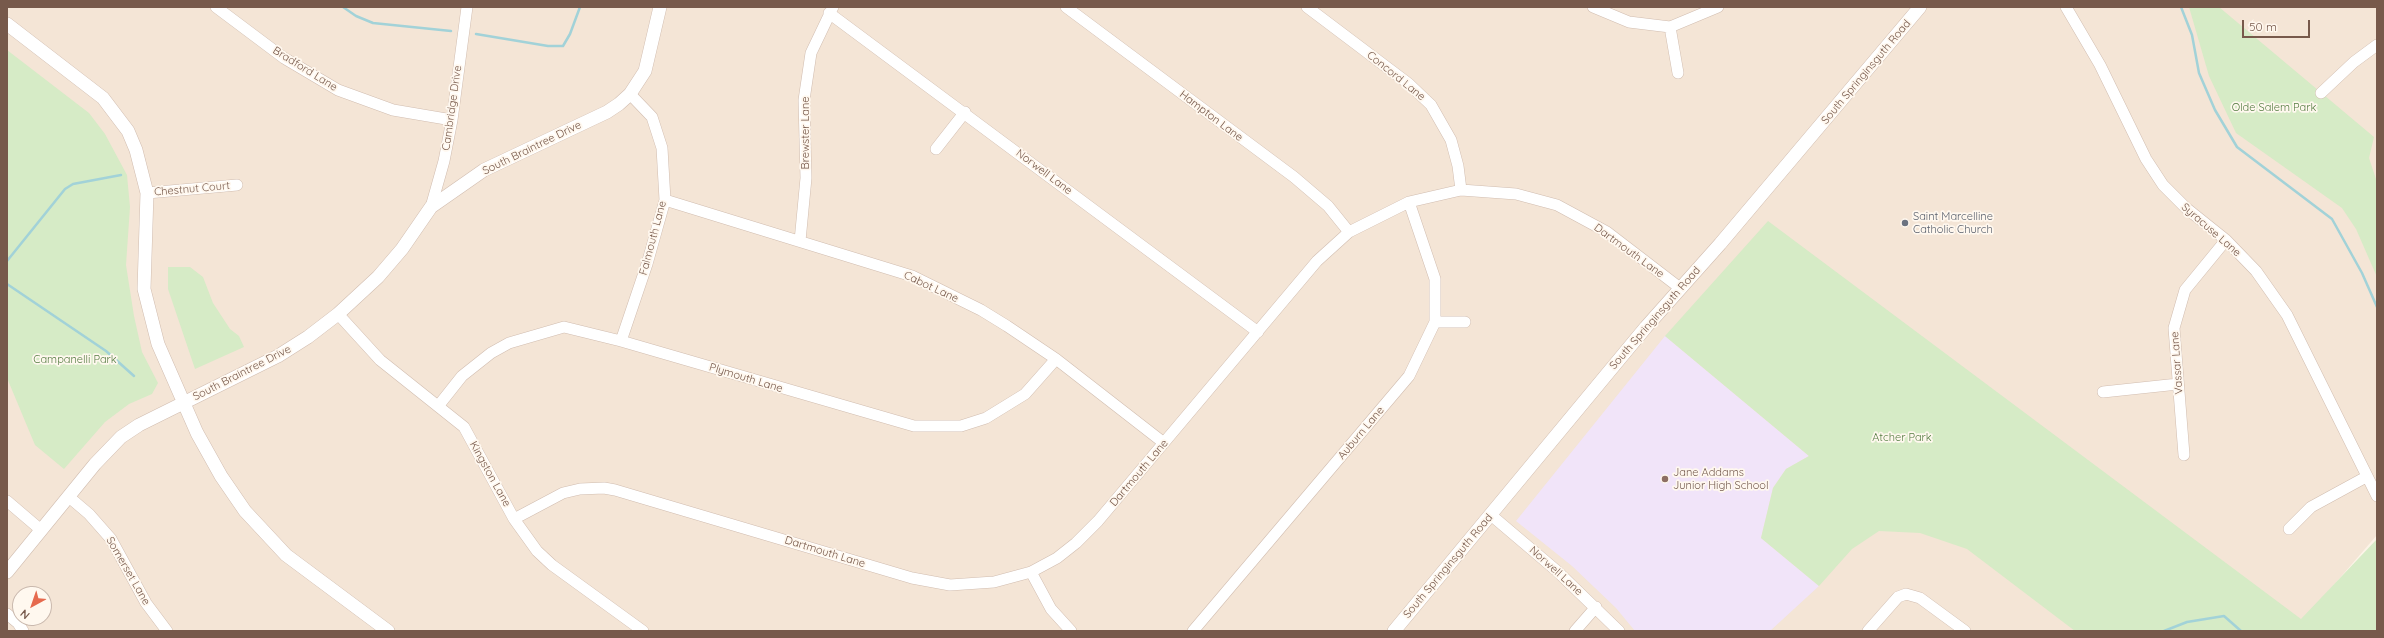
<!DOCTYPE html>
<html>
<head>
<meta charset="utf-8">
<style>
  body { margin:0 }
  #map { position:relative; width:2384px; height:638px; overflow:hidden; background:#fcf4e8; font-family:Quicksand,sans-serif }
  canvas { display:block }
  .frame { position:absolute; inset:0; border:8px solid #77594b; pointer-events:none }
  .north { position:absolute; left:12px; top:586px; width:40px; height:40px; box-sizing:border-box; background:#fff8ef; border:1px solid #c9b8ad; border-radius:50%; rotate:220deg; font-size:11px; font-weight:700; line-height:16px; text-align:center; color:#77594b }
  .north::after { content:''; display:block; margin:auto; width:14px; height:18px; background:#e66a4e; clip-path:polygon(50% 0,100% 100%,50% 72%,0 100%) }
  .scale { position:absolute; left:2242px; top:20px; width:68px; height:18px; box-sizing:border-box; border:2px solid #77594b; border-top:0; padding-left:5px; font-size:12px; line-height:14px; white-space:nowrap; color:#77594b; -webkit-text-stroke:3px #fff8ef; paint-order:stroke }
</style>
</head>
<body>
<div id="map">
<canvas width="2384" height="638"></canvas>
<div class="frame"></div>
<div class="north">N</div>
<div class="scale">50 m</div>
</div>
<script>
const ctx = document.querySelector('canvas').getContext('2d');
ctx.lineJoin = 'round';
function paint(path, color) {
  ctx.fillStyle = color;
  ctx.fill(path, 'evenodd');
}
function poly(rows) {
  const path = new Path2D();
  for (const r of rows) {
    path.moveTo(r[0], r[1]);
    for (let i = 2; i < r.length; i += 2) path.lineTo(r[i], r[i + 1]);
  }
  return path;
}
function trace(path, color, width, dash) {
  ctx.strokeStyle = color;
  ctx.lineWidth = width;
  ctx.lineCap = dash ? 'butt' : 'round';
  ctx.setLineDash(dash || []);
  ctx.stroke(path);
}
function label(font, color, halo, rows, align = 'center') {
  ctx.font = font + ' Quicksand,sans-serif';
  ctx.lineWidth = 3.5;
  ctx.setLineDash([]);
  ctx.textBaseline = 'middle';
  ctx.strokeStyle = halo;
  ctx.fillStyle = color;
  for (const [text, x, y, turn = 0] of rows) {
    ctx.save();
    ctx.translate(x, y);
    ctx.rotate((+turn || 0) * Math.PI / 180);
    ctx.textAlign = isNaN(turn) ? turn : align;
    if (halo) ctx.strokeText(text, 0, 0);
    ctx.fillText(text, 0, 0);
    ctx.restore();
  }
}
paint(poly([
  [7,7,2377,7,2377,535,2294,631,7,631],
  [20,594,44,594,44,618,20,618]
]), '#f4e5d6');
paint(poly([
  [1665,336,1809,456,1786,469,1773,488,1761,538,1819,586,1770,631,1635,631,1616,608,1572,566,1516,521]
]), '#f1e4f9');
paint(poly([
  [2189,7,2219,7,2374,137,2369,158,2377,182,2377,277,2356,229,2342,208,2236,133,2209,76],
  [7,50,89,113,105,134,127,175,130,207,126,265,134,316,142,352,158,383,152,394,129,404,105,422,64,469,35,445,7,378],
  [1768,221,2301,619,2377,539,2377,631,2075,631,1967,549,1920,533,1879,531,1852,549,1819,586,1761,538,1773,488,1786,469,1809,456,1665,336],
  [168,267,190,267,203,277,213,303,230,329,239,336,244,347,195,369,168,289]
]), '#d6ebc6');
trace(poly([
  [343,7,356,16,373,23,451,31],
  [2181,7,2192,35,2199,73,2215,110,2237,147,2332,219,2362,273,2377,307],
  [476,34,548,46,563,46,570,34,580,7],
  [7,261,65,189,73,184,121,175],
  [7,284,106,351,134,376],
  [2164,631,2187,622,2224,616,2241,631]
]), '#a2d2d8', 2.5);
const minor = poly([
  [216,7,284,58,338,90,393,110,452,120],
  [1066,7,1294,177,1328,206,1349,232],
  [1307,7,1409,84,1431,105,1451,140,1458,166,1461,190],
  [1593,7,1629,22,1670,27,1718,7],
  [2066,7,2100,65,2146,159,2163,185,2186,208,2226,240,2256,271,2287,315,2377,496],
  [829,13,1258,332],
  [1670,27,1678,73],
  [2321,93,2354,62,2377,45],
  [936,149,965,112],
  [147,193,237,185],
  [665,200,912,276,981,310,1007,326,1056,359,1164,443],
  [431,207,444,161,452,120,467,7],
  [800,241,806,178,804,100,811,53,833,7],
  [338,314,380,360,464,427,514,519,537,551,552,565,643,631],
  [1435,322,1465,322],
  [621,341,647,264,665,200,662,148,652,117,630,94],
  [2103,392,2178,384],
  [439,405,462,376,491,353,509,343,564,327,621,341,914,426,961,426,986,418,1025,394,1056,359],
  [2184,455,2174,328,2185,290,2226,240],
  [69,497,89,514,111,539,146,603,167,631],
  [7,501,41,530],
  [1491,515,1557,571,1619,631],
  [514,519,563,493,580,489,604,488,615,490,912,578,950,585,994,582,1031,572,1057,558,1076,543,1098,521,1317,261,1349,232,1409,202,1461,190,1516,194,1557,205,1607,232,1680,288],
  [2289,529,2311,507,2366,477],
  [1031,572,1051,609,1071,631],
  [7,614,18,623,23,631],
  [1193,631,1409,376,1435,322,1435,279,1409,202],
  [1575,631,1596,607],
  [1868,631,1898,597,1906,594,1920,598,1965,631]
]);
const tertiary = poly([
  [7,24,103,98,128,131,136,150,147,193,144,289,158,344,197,433,221,476,245,511,286,555,388,631],
  [7,572,95,464,121,437,139,425,278,356,308,337,338,314,378,277,402,249,431,207,484,170,607,112,619,104,630,94,645,71,660,7],
  [1394,631,1646,327,1720,244,1920,7]
]);
trace(minor, '#d1bdb0', 12);
trace(tertiary, '#d1bdb0', 14);
trace(minor, '#fff', 11);
trace(tertiary, '#fff', 13);
for (const [x, y, r, color] of [
  [1905,223,4,"#6b7280"],
  [1665,479,4,"#8d6e63"]
]) {
  const dot = new Path2D();
  dot.arc(x, y, r, 0, 2 * Math.PI);
  ctx.fillStyle = color;
  ctx.fill(dot);
  trace(dot, '#fff8ef', 1.5);
}
label('11px', '#77594b', '#fff8ef', [
  ["Bradford Lane",305,69,32],
  ["South Springinsguth Road",1866,72,-50],
  ["Concord Lane",1396,76,39],
  ["Cambridge Drive",452,108,-82],
  ["Hampton Lane",1211,116,37],
  ["Brewster Lane",806,133,-90],
  ["South Braintree Drive",532,148,-26],
  ["Norwell Lane",1044,172,37],
  ["Chestnut Court",192,189,-5],
  ["Syracuse Lane",2211,230,41],
  ["Falmouth Lane",653,238,-75],
  ["Dartmouth Lane",1629,251,36],
  ["Cabot Lane",931,287,25],
  ["South Springinsguth Road",1655,318,-49],
  ["Vassar Lane",2177,363,-94],
  ["South Braintree Drive",242,373,-27],
  ["Plymouth Lane",746,378,17],
  ["Auburn Lane",1361,433,-50],
  ["Dartmouth Lane",1139,473,-50],
  ["Kingston Lane",490,474,61],
  ["Dartmouth Lane",825,552,17],
  ["South Springinsguth Road",1448,566,-50],
  ["Somerset Lane",128,571,60],
  ["Norwell Lane",1556,571,42]
]);
label('11px', '#567d43', '#fff8ef', [
  ["Olde Salem Park",2274,108],
  ["Campanelli Park",75,360],
  ["Atcher Park",1902,438]
]);
label('11px', '#5b616d', '#fff8ef', [
  ["Saint Marcelline",1913,217],
  ["Catholic Church",1913,230]
], 'left');
label('11px', '#785e54', '#fff8ef', [
  ["Jane Addams",1673,473],
  ["Junior High School",1673,486]
], 'left');
</script>
</body>
</html>
